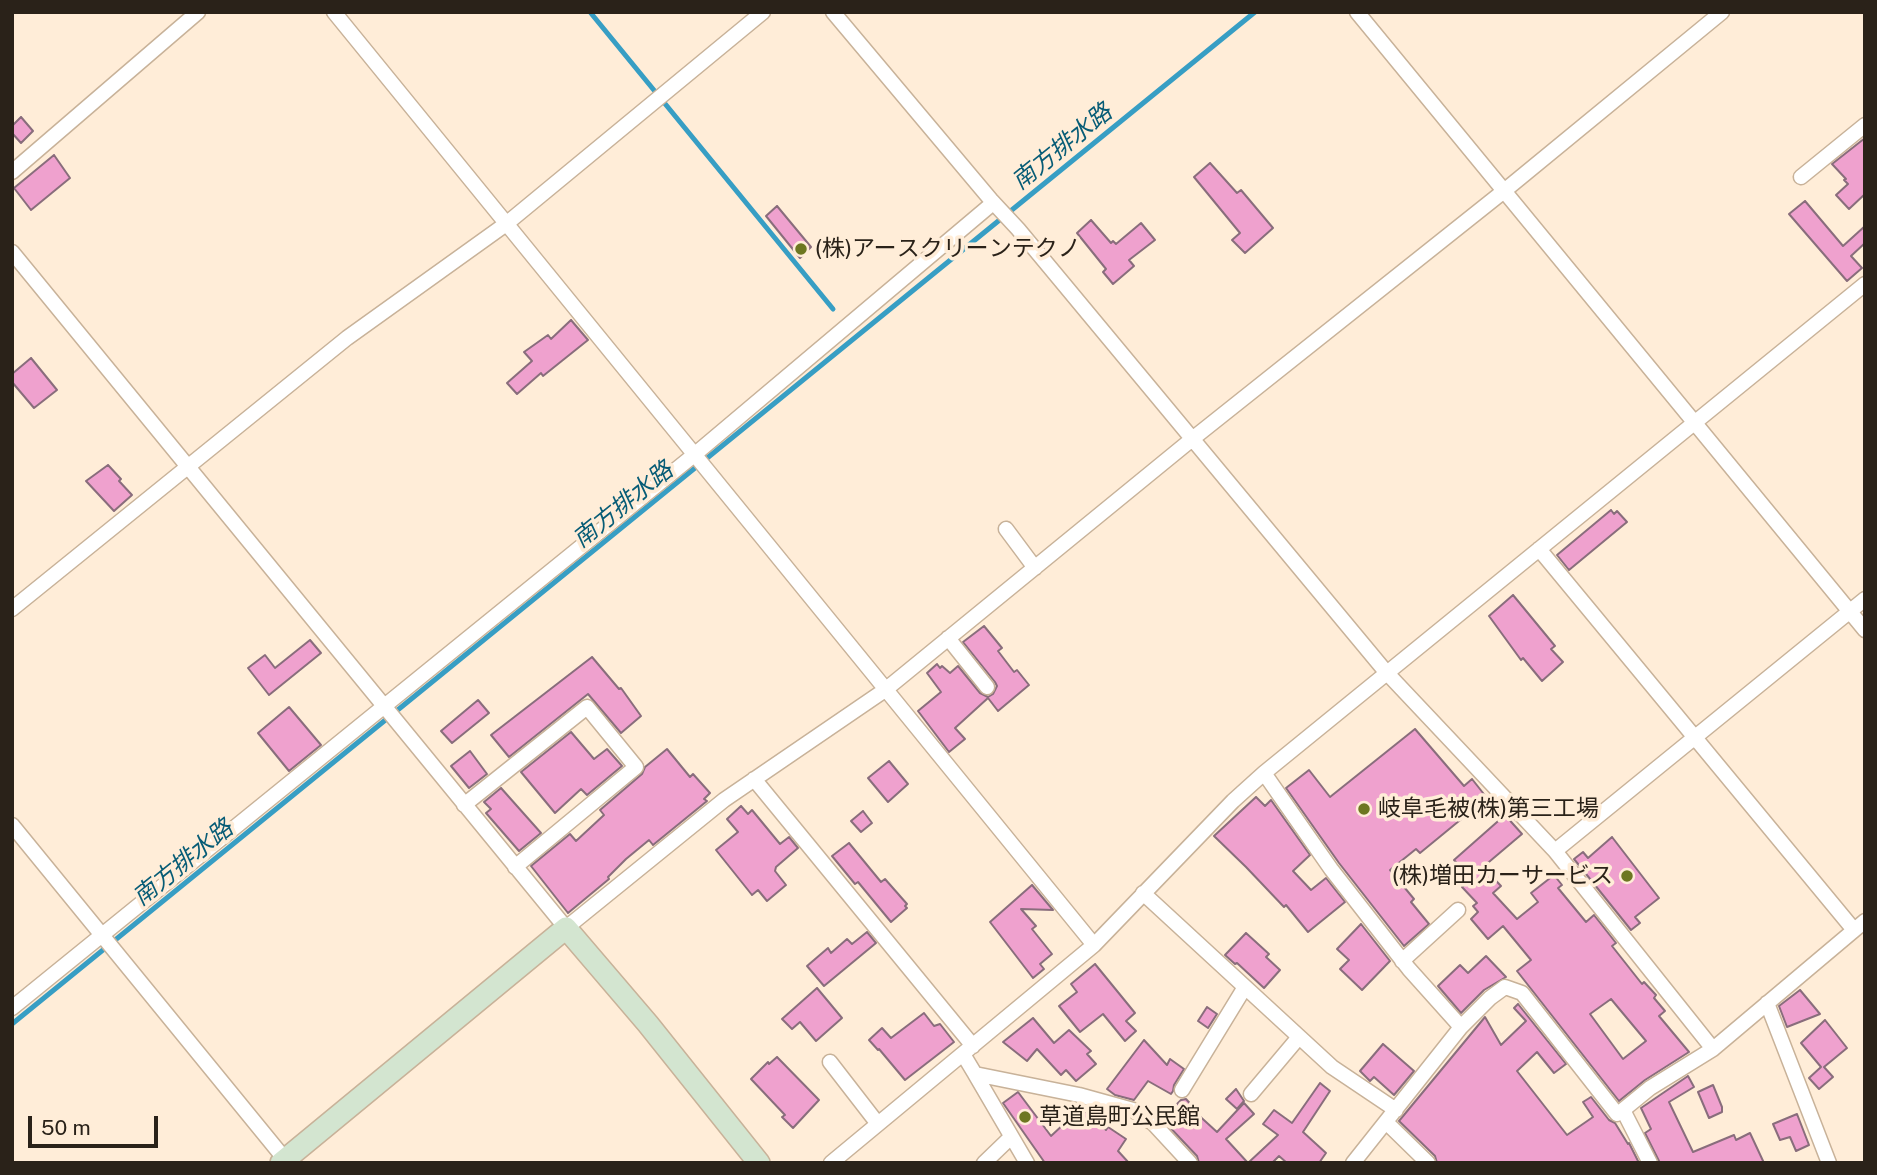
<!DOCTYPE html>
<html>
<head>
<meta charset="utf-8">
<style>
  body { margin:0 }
  #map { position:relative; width:1877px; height:1175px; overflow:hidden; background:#ffedd8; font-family:"Public Sans",sans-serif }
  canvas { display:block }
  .frame { position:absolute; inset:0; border:14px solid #2a2219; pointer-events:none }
  .scale { position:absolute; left:28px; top:1116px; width:130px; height:32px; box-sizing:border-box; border:4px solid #2a2219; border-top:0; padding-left:9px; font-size:21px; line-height:24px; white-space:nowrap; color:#2a2219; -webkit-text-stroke:5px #ffedd8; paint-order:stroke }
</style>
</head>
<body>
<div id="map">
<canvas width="1877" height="1175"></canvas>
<div class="frame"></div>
<div class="scale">50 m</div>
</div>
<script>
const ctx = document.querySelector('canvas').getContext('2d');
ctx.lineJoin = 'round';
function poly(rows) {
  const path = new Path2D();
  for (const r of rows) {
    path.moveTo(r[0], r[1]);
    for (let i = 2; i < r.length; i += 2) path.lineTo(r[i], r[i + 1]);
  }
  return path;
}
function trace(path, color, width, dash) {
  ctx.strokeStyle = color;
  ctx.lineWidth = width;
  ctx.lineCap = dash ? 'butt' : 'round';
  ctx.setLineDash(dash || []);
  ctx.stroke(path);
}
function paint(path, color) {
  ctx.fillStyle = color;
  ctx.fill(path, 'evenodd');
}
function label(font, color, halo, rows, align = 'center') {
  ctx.font = font + ' "Public Sans","Noto Sans JP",sans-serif';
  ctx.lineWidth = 7;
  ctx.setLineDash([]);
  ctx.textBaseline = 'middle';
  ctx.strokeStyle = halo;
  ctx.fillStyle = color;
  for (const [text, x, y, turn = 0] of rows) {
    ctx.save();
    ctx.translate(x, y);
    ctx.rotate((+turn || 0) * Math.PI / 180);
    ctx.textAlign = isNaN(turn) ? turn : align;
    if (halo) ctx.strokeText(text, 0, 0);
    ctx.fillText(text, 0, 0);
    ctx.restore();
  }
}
trace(poly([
  [590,12,833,309],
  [12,1024,1255,12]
]), '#379ec4', 5);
const building = poly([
  [21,117,33,131,21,143,12,133,12,126,21,117],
  [1865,138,1865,194,1849,209,1836,195,1848,184,1844,180,1846,179,1832,164,1865,138],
  [54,155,70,178,31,210,14,188,54,155],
  [1210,163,1237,193,1241,190,1273,228,1245,253,1232,240,1240,233,1194,177,1210,163],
  [1805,201,1843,246,1865,226,1865,243,1851,256,1862,268,1847,281,1789,214,1805,201],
  [777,206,811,247,800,258,766,216,777,206],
  [1091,220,1111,243,1113,241,1116,244,1141,223,1155,240,1129,260,1134,266,1113,284,1103,272,1106,269,1077,233,1091,220],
  [571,320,588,340,543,376,541,373,517,394,507,383,532,361,524,352,548,335,551,339,571,320],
  [31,358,57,390,34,408,12,382,12,374,31,358],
  [108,465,121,479,119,481,132,495,114,511,86,481,108,465],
  [1611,510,1614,514,1617,511,1627,522,1569,570,1557,555,1611,510],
  [1513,595,1555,646,1551,649,1563,662,1542,681,1523,658,1521,660,1489,616,1513,595],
  [984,626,1002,648,998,651,1014,672,1017,670,1029,685,998,711,988,698,955,728,965,739,949,752,918,711,941,692,927,673,937,664,940,668,942,666,950,673,958,666,980,693,988,697,993,694,997,686,995,682,963,642,984,626],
  [310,640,321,653,269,695,248,668,265,655,275,668,310,640],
  [592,657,619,689,621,688,641,716,621,733,588,694,509,757,491,735,592,657],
  [478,700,489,713,452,743,441,731,478,700],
  [289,707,321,745,289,771,258,733,289,707],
  [1415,729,1464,786,1472,779,1487,798,1420,853,1416,849,1390,870,1414,899,1411,902,1429,924,1404,946,1339,863,1286,788,1309,770,1330,797,1415,729],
  [571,732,594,759,607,749,622,766,587,795,581,789,555,813,521,772,571,732],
  [667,749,690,777,693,774,710,793,704,799,707,801,653,845,649,840,626,859,608,877,609,879,568,913,531,866,570,834,576,841,604,815,600,810,642,774,645,767,667,749],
  [470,751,487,774,469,788,451,766,470,751],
  [889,761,908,784,888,802,868,778,889,761],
  [501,788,541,833,519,851,486,813,491,809,484,802,501,788],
  [1256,797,1265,806,1271,800,1310,855,1293,871,1311,890,1326,878,1345,902,1308,932,1286,905,1284,907,1246,867,1214,836,1256,797],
  [741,806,748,814,752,810,780,844,789,837,798,848,776,867,775,871,786,885,767,901,758,890,752,895,716,850,738,832,727,819,741,806],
  [863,811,872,823,861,832,851,821,863,811],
  [1505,815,1522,834,1483,867,1501,886,1493,893,1517,919,1538,902,1531,893,1554,875,1562,885,1558,888,1586,922,1594,915,1616,943,1612,946,1642,984,1644,982,1656,995,1654,998,1665,1011,1659,1016,1689,1052,1645,1080,1619,1101,1517,971,1531,960,1503,926,1488,939,1471,919,1478,912,1473,906,1477,903,1462,887,1471,879,1454,860,1505,815],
  [1611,999,1646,1041,1623,1059,1590,1014,1611,999],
  [1612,837,1659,898,1635,917,1640,923,1631,930,1574,859,1583,852,1588,858,1612,837],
  [849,843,881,882,885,879,907,904,905,906,907,908,891,922,858,882,855,884,832,856,849,843],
  [1032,885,1053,910,1021,909,1036,926,1032,929,1052,954,1040,964,1044,969,1033,978,990,922,1032,885],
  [1361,924,1390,961,1362,990,1340,969,1349,960,1337,949,1361,924],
  [867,932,876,943,824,986,807,966,828,948,831,953,847,939,852,944,867,932],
  [1246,933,1269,954,1266,957,1280,970,1264,988,1237,963,1235,964,1225,955,1246,933],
  [1486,956,1506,977,1484,990,1461,1013,1438,986,1460,965,1468,973,1486,956],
  [1095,964,1135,1013,1126,1021,1136,1031,1125,1041,1103,1014,1080,1032,1059,1006,1077,992,1071,984,1095,964],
  [817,988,842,1018,816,1041,800,1022,792,1029,782,1019,817,988],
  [1800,990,1820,1014,1787,1027,1779,1006,1800,990],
  [1518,1004,1566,1064,1554,1073,1537,1052,1517,1071,1567,1135,1593,1117,1583,1102,1591,1097,1609,1120,1615,1123,1628,1144,1629,1143,1639,1163,1437,1163,1435,1156,1399,1121,1485,1017,1501,1045,1526,1021,1514,1008,1518,1004],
  [1207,1007,1217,1014,1208,1028,1198,1021,1207,1007],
  [924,1013,934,1026,940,1024,954,1042,905,1080,879,1049,878,1050,869,1040,882,1028,891,1038,924,1013],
  [1033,1018,1054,1043,1069,1030,1091,1051,1087,1054,1096,1064,1076,1081,1066,1070,1061,1075,1037,1049,1027,1061,1003,1042,1033,1018],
  [1825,1020,1847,1048,1824,1067,1833,1077,1819,1089,1809,1078,1821,1067,1801,1043,1825,1020],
  [1144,1040,1167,1065,1170,1059,1184,1069,1174,1085,1173,1091,1171,1094,1148,1081,1134,1100,1115,1095,1107,1089,1144,1040],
  [1383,1044,1414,1071,1394,1095,1374,1077,1370,1081,1360,1071,1383,1044],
  [777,1057,819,1100,793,1128,782,1117,785,1115,751,1079,768,1062,769,1064,777,1057],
  [1688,1076,1694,1087,1669,1102,1693,1152,1734,1135,1736,1140,1750,1133,1764,1163,1660,1163,1645,1133,1651,1129,1641,1108,1688,1076],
  [1320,1083,1330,1091,1303,1132,1326,1153,1319,1163,1287,1163,1279,1156,1272,1163,1248,1163,1278,1135,1263,1124,1274,1110,1292,1123,1320,1083],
  [1713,1085,1722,1107,1722,1112,1709,1118,1698,1092,1713,1085],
  [1236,1089,1244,1101,1237,1109,1226,1099,1236,1089],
  [1018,1092,1051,1136,1065,1123,1069,1127,1087,1110,1106,1130,1108,1127,1126,1139,1118,1151,1129,1163,1045,1163,1003,1103,1018,1092],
  [1186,1099,1196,1110,1194,1111,1217,1132,1244,1103,1254,1114,1226,1139,1248,1163,1199,1163,1197,1156,1162,1119,1181,1100,1186,1099],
  [1797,1114,1809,1145,1796,1151,1790,1137,1780,1140,1773,1124,1797,1114]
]);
paint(building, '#efa1ce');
trace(building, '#896d7c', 2);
const street = poly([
  [334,12,1094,945],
  [833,12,991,200,1018,229,1386,672,1555,851,1865,599],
  [1357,12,1865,630],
  [12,172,198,12],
  [1801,177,1865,125],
  [12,252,566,928,724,800,885,690,1191,440,1504,191,1722,12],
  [1006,529,1035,568],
  [1539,549,1854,930],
  [12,609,347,338,506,224,763,12],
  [948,638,987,687],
  [1264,773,1331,869,1409,969,1461,1027],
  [754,779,973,1046],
  [464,805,587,707,636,767,515,867],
  [12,825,288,1163],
  [1555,851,1713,1049],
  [1143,893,1332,1067,1396,1110],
  [1402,961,1458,910],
  [1767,1003,1829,1163],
  [12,1008,694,455,993,203],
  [963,1054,975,1074,1079,1095,1133,1110,1153,1123,1190,1163],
  [830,1062,878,1124],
  [975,1074,1027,1163],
  [1182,1090,1245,987],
  [1251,1094,1299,1037],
  [1386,1122,1428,1163],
  [831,1163,1094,945,1233,801,1264,773,1865,284],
  [984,1163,1011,1137],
  [1353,1163,1461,1027,1490,998,1505,987,1522,993,1617,1114,1623,1110],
  [1650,1163,1623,1110,1650,1088,1713,1049,1865,921]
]);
const secondary = poly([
  [281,1163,566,928,648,1024,759,1163]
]);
trace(street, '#c8b299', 17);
trace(secondary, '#c8b299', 24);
trace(street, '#fff', 14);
trace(secondary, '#d3e5d0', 21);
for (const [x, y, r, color] of [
  [801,249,7,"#6d7721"],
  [1364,809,7,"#6d7721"],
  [1627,876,7,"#6d7721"],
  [1025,1117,7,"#6d7721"]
]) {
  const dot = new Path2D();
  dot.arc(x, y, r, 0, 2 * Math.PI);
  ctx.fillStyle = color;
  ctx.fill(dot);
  trace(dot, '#ffedd8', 2.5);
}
label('23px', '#2a2219', '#ffedd8', [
  ["(株)アースクリーンテクノ",815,249],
  ["岐阜毛被(株)第三工場",1378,809],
  ["(株)増田カーサービス",1613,876,"right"],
  ["草道島町公民館",1039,1117]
], 'left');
label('italic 24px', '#075c76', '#ffedd8', [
  ["南方排水路",1062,147,-39],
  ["南方排水路",623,505,-39],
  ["南方排水路",183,863,-39]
]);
</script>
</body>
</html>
